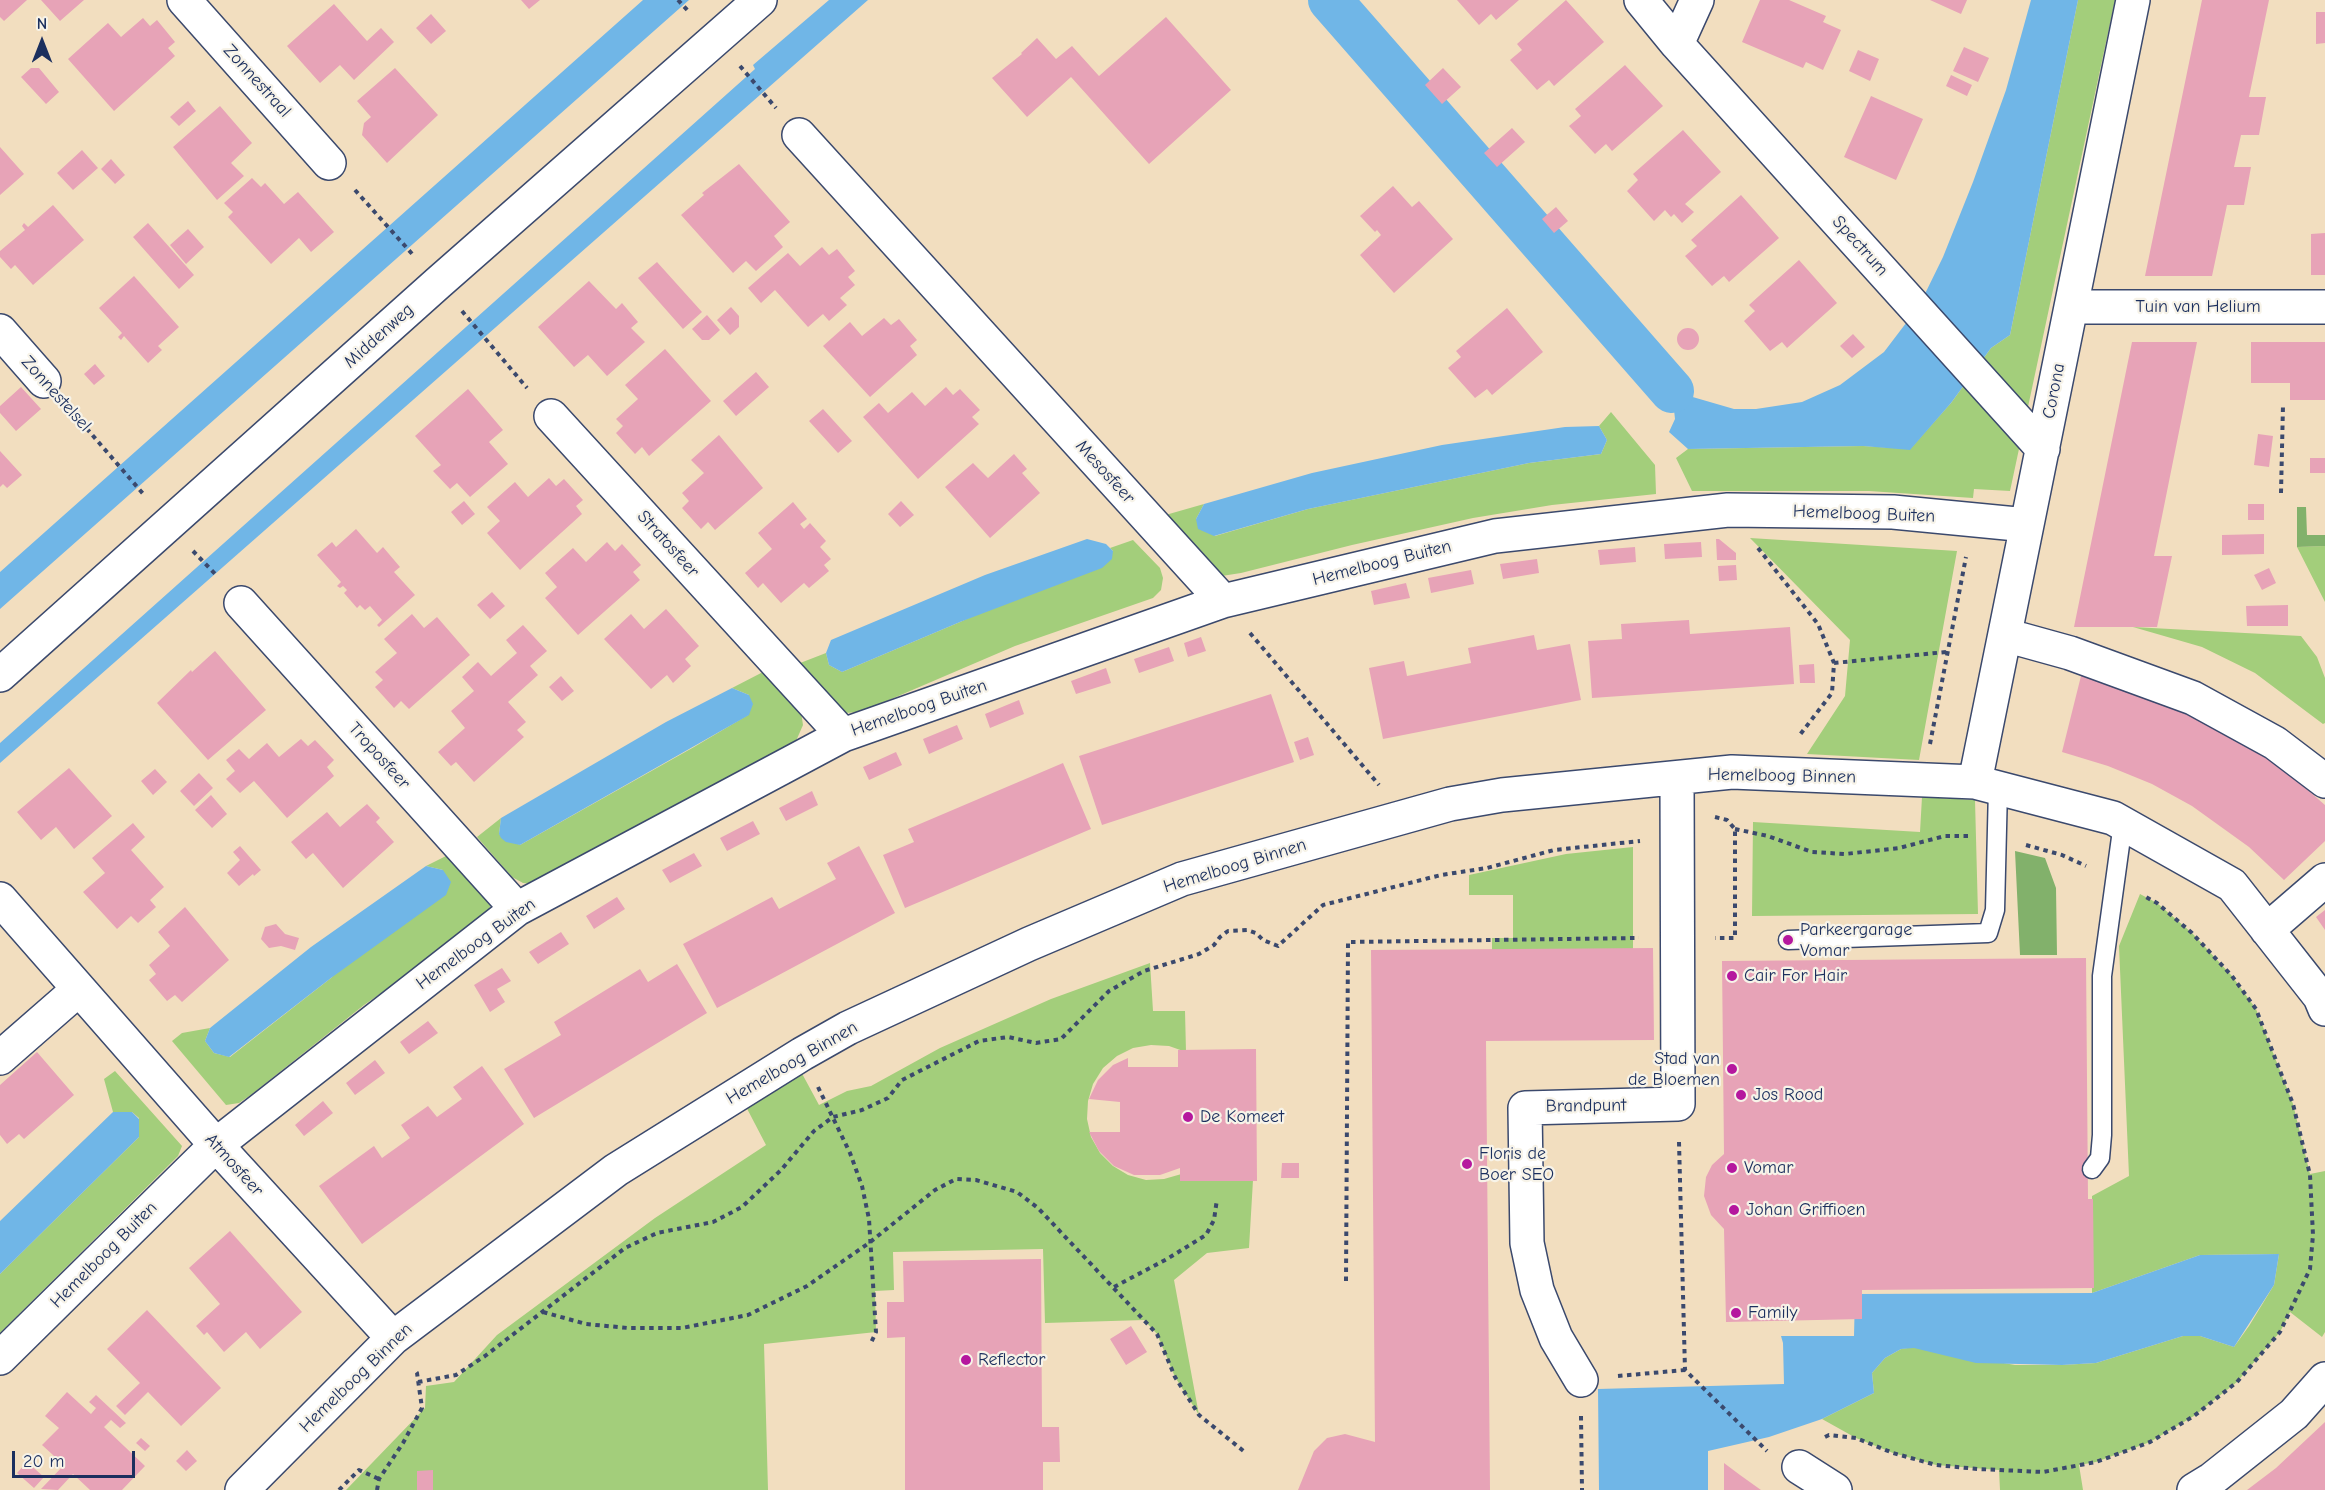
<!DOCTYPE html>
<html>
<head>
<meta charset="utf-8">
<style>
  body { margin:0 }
  #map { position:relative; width:2325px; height:1490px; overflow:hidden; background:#f2debf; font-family:"Comic Neue",sans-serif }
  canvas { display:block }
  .north { position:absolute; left:12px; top:12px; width:60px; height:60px; -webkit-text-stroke:4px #f7f3e8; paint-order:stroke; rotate:0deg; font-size:16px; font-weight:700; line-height:24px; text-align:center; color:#1b2f5e }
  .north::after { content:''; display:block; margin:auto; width:21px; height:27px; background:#1b2f5e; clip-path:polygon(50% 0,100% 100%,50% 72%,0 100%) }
  .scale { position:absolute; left:12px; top:1451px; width:123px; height:27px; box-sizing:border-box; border:3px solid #1b2f5e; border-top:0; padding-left:8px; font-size:18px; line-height:21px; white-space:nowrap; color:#1b2f5e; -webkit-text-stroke:4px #f7f3e8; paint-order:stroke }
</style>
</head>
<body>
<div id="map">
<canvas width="2325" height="1490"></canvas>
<div class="north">N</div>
<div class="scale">20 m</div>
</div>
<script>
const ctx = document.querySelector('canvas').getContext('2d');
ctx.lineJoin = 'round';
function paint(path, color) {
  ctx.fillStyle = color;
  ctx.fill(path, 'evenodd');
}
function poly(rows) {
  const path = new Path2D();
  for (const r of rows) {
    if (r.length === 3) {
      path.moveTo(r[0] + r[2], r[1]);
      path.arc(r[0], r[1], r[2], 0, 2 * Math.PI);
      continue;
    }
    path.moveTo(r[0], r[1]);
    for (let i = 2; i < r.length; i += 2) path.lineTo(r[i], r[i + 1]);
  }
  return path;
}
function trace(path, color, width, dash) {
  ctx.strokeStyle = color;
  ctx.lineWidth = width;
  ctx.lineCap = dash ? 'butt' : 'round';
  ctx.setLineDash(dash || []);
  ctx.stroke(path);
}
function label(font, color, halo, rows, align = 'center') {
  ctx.font = font + ' "Comic Neue",sans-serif';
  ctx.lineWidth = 4.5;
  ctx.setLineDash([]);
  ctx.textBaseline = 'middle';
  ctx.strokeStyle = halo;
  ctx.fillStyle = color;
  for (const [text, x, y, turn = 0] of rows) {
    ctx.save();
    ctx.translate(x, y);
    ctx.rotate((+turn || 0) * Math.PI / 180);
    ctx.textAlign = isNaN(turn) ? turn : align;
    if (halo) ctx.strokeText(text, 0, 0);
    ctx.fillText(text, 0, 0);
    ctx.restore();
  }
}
paint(poly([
  [2078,0,2115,0,2010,491,1974,489,1973,498,1869,491,1692,491,1676,458,1688,449,1863,446,1910,449,1951,403,1991,348,2010,335],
  [1611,412,1655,465,1656,494,1552,505,1473,518,1352,545,1241,573,1215,577,1162,516,1204,504,1196,519,1215,536,1308,509,1529,463,1601,454,1607,440,1599,426],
  [1750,538,1957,551,1919,760,1807,754,1845,696,1850,640],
  [1133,540,1160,568,1163,578,1161,590,1153,598,1015,646,861,712,844,713,795,665,826,653,829,665,842,672,960,622,1113,551,1110,548],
  [2325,546,2325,602,2297,547],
  [2133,627,2301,636,2317,657,2325,678,2325,723,2323,724,2255,673,2202,647],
  [763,672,801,712,803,725,796,741,671,807,546,881,534,884,523,883,512,877,477,837,501,818,499,834,520,845,694,747,748,715,749,695,732,688],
  [1922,797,1975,800,1978,914,1752,916,1753,822,1920,832],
  [1633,847,1633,955,1492,956,1492,938,1513,938,1513,895,1469,895,1469,875,1566,854],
  [456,851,491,905,483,922,364,1005,252,1094,239,1103,226,1105,172,1041,182,1033,210,1028,205,1041,214,1053,230,1057,331,978,443,870,426,866],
  [2140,894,2157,903,2192,933,2232,976,2256,1009,2293,1104,2310,1174,2325,1171,2325,1332,2322,1337,2290,1312,2280,1332,2237,1382,2194,1416,2150,1442,2096,1462,2079,1465,2083,1490,2000,1490,1999,1470,1936,1465,1893,1453,1856,1438,1822,1419,1874,1393,1872,1373,1885,1358,1901,1349,1914,1347,2015,1365,2062,1365,2096,1363,2183,1336,2200,1336,2234,1347,2249,1326,2274,1285,2279,1254,2200,1255,2092,1293,2092,1196,2129,1176,2119,946],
  [1150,963,1153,1011,1185,1011,1186,1052,1169,1046,1151,1045,1133,1048,1117,1056,1103,1068,1093,1084,1088,1101,1087,1119,1091,1137,1100,1153,1113,1166,1128,1175,1146,1180,1164,1179,1185,1173,1253,1180,1249,1248,1207,1253,1174,1280,1199,1415,1175,1377,1157,1334,1144,1320,1045,1323,1043,1249,893,1252,894,1290,875,1291,876,1332,764,1344,768,1490,346,1490,425,1408,426,1386,454,1382,497,1335,655,1218,766,1145,742,1099,799,1068,819,1105,847,1091,871,1086,940,1048,1051,999],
  [115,1071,182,1146,178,1156,0,1333,0,1274,139,1137,139,1118,132,1112,113,1112,104,1079]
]), '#a3ce7b');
paint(poly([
  [2297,507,2306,507,2307,535,2325,535,2325,546,2297,547],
  [2015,851,2045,858,2056,888,2057,955,2020,955]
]), '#82b16b');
paint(poly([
  [643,0,689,0,0,609,0,572],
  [829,0,868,0,0,763,0,743,755,69,753,65],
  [2031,0,2078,0,2010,335,1991,348,1951,403,1910,450,1863,446,1688,449,1669,432,1675,419,1672,391,1734,409,1756,409,1802,402,1840,385,1884,352,1919,306,1943,257,1973,182,2006,90],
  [1599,426,1607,440,1601,454,1529,463,1308,509,1214,536,1198,529,1196,519,1204,504,1312,473,1442,445,1565,427],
  [1087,539,1106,544,1113,551,1112,559,1102,568,960,622,842,672,829,665,826,653,831,640,985,575],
  [732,688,749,695,753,704,749,715,520,845,506,842,501,838,499,834,501,818,666,722],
  [426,866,443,870,451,882,446,895,331,978,229,1057,214,1053,205,1041,210,1028,311,947],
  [113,1112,132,1112,139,1119,139,1137,0,1274,0,1221],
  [2279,1254,2274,1285,2234,1347,2200,1336,2183,1336,2096,1363,2062,1365,1976,1363,1914,1348,1901,1349,1885,1358,1872,1373,1874,1393,1822,1419,1769,1437,1708,1451,1708,1490,1599,1490,1598,1389,1784,1384,1783,1343,1781,1336,1854,1336,1855,1294,2092,1293,2200,1255]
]), '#70b6e7');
trace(poly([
  [1330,0,1672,391]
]), '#70b6e7', 44);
paint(poly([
  [0,0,27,0,4,21,0,17],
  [41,0,84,0,60,21],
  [521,0,540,0,529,9],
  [1457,0,1519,0,1496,20,1491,14,1479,25],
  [1566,0,1604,42,1554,86,1549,80,1537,90,1510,60,1522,50,1517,44],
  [1760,0,1789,0,1826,16,1823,22,1841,30,1823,70,1806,62,1803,68,1742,42],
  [1930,0,1967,0,1961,14],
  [2202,0,2269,0,2249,97,2266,97,2259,135,2241,135,2234,167,2251,167,2244,205,2227,205,2212,276,2145,276],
  [334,4,367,41,381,28,394,42,354,80,340,65,320,83,287,46],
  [2316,12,2325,12,2325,43,2316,44],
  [431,14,446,31,431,44,416,28],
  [1166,17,1231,90,1149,164,1071,77,1027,117,992,78,1022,54,1021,53,1037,38,1056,59,1072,46,1099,76],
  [143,18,150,26,157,20,175,42,168,48,175,56,114,111,68,59,108,23,121,37],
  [1964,47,1989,58,1978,82,1953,71],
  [1858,50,1879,59,1870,81,1849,71],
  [1625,65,1663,106,1612,151,1606,144,1595,154,1569,126,1581,116,1575,109],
  [31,68,39,68,59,92,46,104,21,77],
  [395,68,438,115,387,163,362,135,364,123,371,117,357,101],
  [1443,68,1461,87,1442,104,1425,85],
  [1951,75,1972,85,1967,96,1946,86],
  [1871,96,1923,119,1896,180,1844,157],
  [188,101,196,111,179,126,170,117],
  [220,106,252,143,231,163,244,176,217,200,173,147],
  [1512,128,1525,142,1497,167,1484,153],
  [1683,130,1721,172,1685,204,1694,212,1682,223,1674,214,1671,217,1665,210,1654,221,1627,191,1638,180,1633,174],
  [0,147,24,174,0,195],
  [82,150,98,168,73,190,57,173],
  [111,159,125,175,115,184,101,169],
  [739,164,790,222,774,236,783,247,756,271,746,261,733,273,681,215,704,195,702,193],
  [252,178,261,187,265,183,284,204,298,192,334,232,311,252,299,238,271,264,228,217,233,212,224,203],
  [1393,186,1412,207,1419,201,1453,239,1394,293,1360,255,1381,235,1377,230,1375,232,1360,216],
  [1741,195,1779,238,1729,282,1724,276,1712,286,1685,256,1697,246,1691,240],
  [53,205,84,240,33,285,15,265,11,269,0,257,0,251,25,230,22,226,24,223,28,227],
  [1556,207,1568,221,1554,233,1542,219],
  [148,223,194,275,179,289,133,237],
  [188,229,204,247,186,264,170,245],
  [2325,233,2325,275,2311,275,2311,234],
  [822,247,829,255,837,249,855,271,848,277,855,285,840,298,847,305,829,321,823,314,808,327,775,290,761,303,748,288,788,253,800,266],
  [1799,260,1837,303,1787,348,1782,342,1770,351,1744,321,1755,311,1749,305],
  [657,262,702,312,683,329,638,278],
  [134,276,179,327,158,346,162,350,148,363,124,336,121,340,118,337,122,333,99,308],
  [589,281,616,309,622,303,638,322,631,328,645,342,607,376,588,355,574,367,538,327],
  [731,307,739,316,739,327,730,335,717,320],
  [1507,308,1543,352,1492,395,1487,389,1475,398,1448,368,1461,357,1456,351],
  [707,315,720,330,709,340,702,340,692,329],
  [884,318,891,325,899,319,917,340,910,346,917,355,870,397,823,346,850,322,862,336],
  [1688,339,11],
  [1853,334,1865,347,1852,358,1840,346],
  [2132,342,2197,342,2154,556,2172,556,2157,627,2074,627],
  [2251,342,2325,342,2325,400,2290,400,2290,383,2251,383],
  [665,349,711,401,649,456,642,447,635,454,616,433,623,426,616,419,638,399,625,385],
  [95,364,105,376,94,385,84,374],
  [756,372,769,387,736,416,723,401],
  [21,387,41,409,16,431,0,413,0,406],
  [946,387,953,395,960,389,980,410,972,417,979,424,918,479,863,417,879,403,888,413,912,392,925,406],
  [468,389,503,430,489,442,508,464,470,497,457,483,450,489,433,471,441,465,415,436],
  [823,409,852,441,838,453,809,421],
  [2258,434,2273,436,2269,467,2254,465],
  [719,435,763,488,715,530,708,522,701,529,682,508,689,501,682,493,704,473,691,460],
  [0,451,22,475,7,488,3,484,0,487],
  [1014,454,1027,469,1022,473,1040,493,990,538,945,487,973,463,988,478],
  [2310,458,2325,458,2325,473,2310,473],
  [549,478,556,486,564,479,583,500,576,506,582,514,520,570,487,533,500,521,487,507,515,482,528,497],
  [464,501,475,514,462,525,451,512],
  [901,501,914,515,900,527,888,514],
  [793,502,807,519,800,524,804,529,810,523,826,541,820,547,831,559,824,565,829,571,809,588,804,583,781,603,763,583,758,588,745,573,772,549,758,533],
  [2248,504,2264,504,2264,520,2248,520],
  [356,529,377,553,383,547,400,567,394,572,415,595,379,627,377,625,382,620,370,606,365,610,360,605,357,608,344,593,347,590,343,586,340,588,337,586,341,582,317,555,332,542,336,547],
  [2264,534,2264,554,2222,555,2222,535],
  [1716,539,1719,539,1736,553,1736,560,1717,560],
  [607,542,615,551,622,544,641,565,633,572,640,580,578,635,545,598,557,587,545,573,573,548,586,562],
  [1701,542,1702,557,1665,559,1664,544],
  [1635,547,1636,562,1600,565,1598,550],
  [1537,559,1539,573,1503,579,1500,564],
  [1736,565,1737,580,1719,581,1718,566],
  [2269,568,2276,583,2262,590,2254,575],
  [1471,570,1474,584,1431,593,1428,578],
  [1406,583,1410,598,1374,605,1371,591],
  [492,592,505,606,490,619,477,605],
  [2288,605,2288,626,2247,626,2246,606],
  [666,609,699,646,685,659,691,666,673,683,667,675,651,689,604,639,631,614,644,629],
  [412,614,424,628,437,617,470,655,409,709,401,701,394,708,375,687,383,680,375,672,397,653,384,639],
  [1689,620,1690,634,1790,627,1794,684,1592,698,1588,641,1622,639,1621,624],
  [523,625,547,651,530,666,538,675,508,702,526,722,517,730,524,737,474,782,456,762,451,766,438,752,465,728,451,711,474,691,462,677,478,662,491,676,517,653,506,640],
  [1534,635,1537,650,1570,644,1581,700,1383,739,1369,668,1404,661,1407,676,1471,663,1468,648],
  [1201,637,1206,651,1188,657,1184,643],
  [1169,647,1174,661,1139,673,1134,659],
  [215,651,266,710,208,760,157,703,191,670,192,672],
  [1814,664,1815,683,1800,683,1799,665],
  [1106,668,1111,683,1076,694,1071,681],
  [2082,672,2136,688,2236,735,2281,767,2325,805,2325,841,2284,880,2249,847,2192,806,2152,784,2108,766,2062,752],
  [561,676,574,691,562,701,549,687],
  [1271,694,1294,762,1102,825,1079,756],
  [1019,700,1024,714,990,728,985,714],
  [957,725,963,739,929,754,923,739],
  [1308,737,1314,755,1300,760,1294,742],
  [301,739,308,746,315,740,334,760,327,767,334,776,287,818,254,781,240,793,226,779,235,771,226,760,239,749,249,759,267,743,279,757],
  [896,752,902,765,869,780,863,767],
  [1063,763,1091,829,905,908,883,855,914,842,908,829],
  [69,768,112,816,74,849,56,827,41,840,17,812],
  [155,769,167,782,153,795,141,781],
  [199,773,213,788,194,806,180,791],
  [812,791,818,805,786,821,779,808],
  [211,795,227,814,212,828,195,810],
  [367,804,380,818,376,822,394,842,343,888,313,853,306,859,291,842,327,812,340,827],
  [753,821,760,834,727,851,720,838],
  [133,823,145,837,131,850,164,887,150,900,156,907,138,923,131,916,117,929,83,892,105,873,92,858],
  [240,846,261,870,254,876,253,874,239,886,227,873,240,860,233,852],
  [859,846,895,913,717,1008,683,944,772,897,779,909,836,879,827,863],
  [694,853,702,866,670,883,662,870],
  [617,897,625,909,594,929,586,916],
  [185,907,229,960,182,1002,175,995,167,1001,149,980,156,974,149,965,170,946,158,932],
  [2325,910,2325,930,2316,917],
  [276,924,285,934,299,938,295,950,281,946,269,948,261,939,265,927],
  [561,932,569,944,538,964,529,952],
  [1653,948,1654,1040,1486,1041,1490,1490,1298,1490,1314,1451,1327,1438,1345,1434,1375,1442,1371,950],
  [2086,958,2088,1199,2093,1199,2094,1288,1862,1290,1862,1319,1726,1322,1724,1229,1711,1215,1704,1196,1706,1177,1712,1165,1724,1154,1722,961],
  [677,964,707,1013,534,1118,504,1069,561,1035,554,1022,583,1004,640,969,648,982],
  [502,968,511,981,497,989,505,1002,490,1012,474,985],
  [428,1021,438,1033,409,1054,400,1042],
  [1256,1049,1257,1181,1180,1181,1180,1168,1160,1175,1134,1175,1114,1166,1099,1151,1089,1132,1120,1132,1120,1102,1089,1099,1098,1080,1113,1065,1128,1058,1128,1067,1178,1067,1178,1050],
  [37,1052,74,1095,24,1139,19,1134,7,1144,0,1135,0,1085],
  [375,1060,385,1073,355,1095,346,1083],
  [482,1066,524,1124,362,1244,319,1186,374,1146,382,1158,410,1138,401,1125,428,1106,437,1117,462,1099,453,1087],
  [323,1101,333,1113,304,1136,295,1125],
  [1282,1163,1299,1163,1299,1178,1281,1178],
  [230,1231,302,1312,260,1349,246,1332,224,1352,207,1332,204,1335,196,1326,220,1304,189,1268],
  [1041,1259,1042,1427,1059,1427,1060,1462,1043,1462,1043,1490,905,1490,905,1337,887,1338,887,1302,904,1302,903,1261],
  [147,1310,221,1388,181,1426,148,1392,125,1415,116,1406,140,1383,107,1349],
  [1131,1326,1147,1352,1126,1365,1110,1339],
  [67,1392,91,1414,96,1408,89,1402,96,1395,126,1423,120,1428,111,1420,104,1427,145,1466,122,1490,90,1490,73,1474,58,1490,41,1489,64,1465,42,1445,59,1428,45,1416],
  [2325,1422,2325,1490,2247,1490,2276,1468],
  [141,1438,150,1446,145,1451,136,1443],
  [187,1450,197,1461,186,1471,176,1461],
  [27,1462,44,1477,34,1488,17,1473],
  [1724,1463,1740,1475,1761,1490,1724,1490],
  [433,1470,433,1490,417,1490,417,1471]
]), '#e7a3b7');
const service = poly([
  [1788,940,1988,933,1995,910,1998,788],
  [2092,1169,2100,1158,2102,1135,2102,976,2123,823]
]);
const minor = poly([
  [184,0,329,163],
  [1641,0,1677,44,2043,449],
  [1677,44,1697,0],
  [799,135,1223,601],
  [2071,307,2325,307],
  [0,331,44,381],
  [551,416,843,735],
  [241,603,517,909],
  [2005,635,2070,653,2193,698,2275,743,2325,781],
  [0,675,438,283,760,0],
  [1975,782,2133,0],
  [0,899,216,1145,393,1338],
  [2267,930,2325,880],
  [0,1058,79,989],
  [0,1358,216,1145,517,909,843,735,1223,601,1495,536,1728,510,1893,512,2027,525],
  [1581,1380,1556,1338,1537,1290,1527,1243,1525,1108,1678,1104,1677,778],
  [1799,1467,1835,1490],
  [242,1490,393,1338,616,1170,802,1054,848,1028,1029,944,1182,879,1450,804,1502,795,1732,772,1975,782,2113,818,2232,885,2320,997,2325,1009],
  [2194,1490,2212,1479,2294,1414,2325,1379]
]);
trace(service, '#3b496d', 21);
trace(minor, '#3b496d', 36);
trace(poly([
  [678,0,690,13],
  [740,66,776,108],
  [355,190,414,256],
  [462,311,527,388],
  [69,408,145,496],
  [2281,493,2283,405],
  [1758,548,1818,624,1834,663,1832,693,1799,736],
  [193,551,217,576],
  [1250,633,1379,785],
  [1834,663,1946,652],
  [1930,744,1966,557],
  [1715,817,1727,820,1735,829,1735,938,1715,938],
  [1735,829,1768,836,1812,852,1845,854,1899,848,1945,836,1968,836],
  [2026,845,2062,855,2086,866],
  [818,1087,850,1153,862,1186,869,1219,876,1332,870,1345],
  [1679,1142,1685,1370,1767,1451],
  [1346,1281,1348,942,1639,938],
  [1114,1287,1167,1259,1206,1235,1214,1220,1217,1199],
  [543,1312,586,1324,628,1328,682,1328,748,1315,807,1286,869,1243,935,1190,956,1179,976,1180,1017,1192,1038,1208,1157,1334,1175,1377,1199,1415,1246,1453],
  [1618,1376,1685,1370],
  [418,1382,456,1375,485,1356,625,1248,657,1233,713,1222,742,1207,781,1170,814,1131,833,1117,862,1110,888,1098,902,1080,979,1041,1008,1037,1036,1043,1061,1039,1109,991,1144,971,1199,954,1214,945,1220,937,1228,931,1247,930,1256,933,1263,940,1278,946,1323,905,1441,875,1487,868,1554,850,1640,841],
  [1581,1416,1582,1490],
  [1825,1437,1829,1435,1856,1438,1893,1453,1936,1465,1978,1469,2043,1472,2096,1462,2150,1442,2194,1416,2237,1382,2280,1332,2310,1269,2313,1235,2310,1175,2293,1104,2256,1009,2232,976,2192,933,2157,903,2144,896],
  [339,1490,359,1470,379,1479],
  [377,1490,379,1479,403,1443,422,1408,417,1373,414,1369]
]), '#3b496d', 4, [4.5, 4.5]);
trace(service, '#fff', 18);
trace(minor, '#fff', 33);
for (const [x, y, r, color] of [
  [1788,940,6,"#b5179e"],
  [1732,976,6,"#b5179e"],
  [1732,1069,6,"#b5179e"],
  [1741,1095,6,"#b5179e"],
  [1188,1117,6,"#b5179e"],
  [1467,1164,6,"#b5179e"],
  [1732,1168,6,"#b5179e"],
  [1734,1210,6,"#b5179e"],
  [1736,1313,6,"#b5179e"],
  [966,1360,6,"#b5179e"]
]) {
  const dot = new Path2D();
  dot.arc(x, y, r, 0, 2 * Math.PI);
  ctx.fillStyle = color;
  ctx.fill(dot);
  trace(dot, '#f7f3e8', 2);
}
label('18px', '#1b2f5e', '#f7f3e8', [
  ["Zonnestraal",257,81,48],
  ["Spectrum",1860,246,48],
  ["Tuin van Helium",2198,307],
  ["Middenweg",379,336,-42],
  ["Corona",2054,391,-79],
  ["Zonnestelsel",56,394,48],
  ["Mesosfeer",1105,472,48],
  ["Hemelboog Buiten",1864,514,2],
  ["Stratosfeer",668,544,48],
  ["Hemelboog Buiten",1382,563,-14],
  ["Hemelboog Buiten",919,708,-19],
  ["Troposfeer",379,756,48],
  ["Hemelboog Binnen",1782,776,1],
  ["Hemelboog Binnen",1235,866,-17],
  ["Hemelboog Buiten",476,944,-36],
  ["Hemelboog Binnen",792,1063,-30],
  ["Brandpunt",1586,1106,-1],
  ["Atmosfeer",234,1165,48],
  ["Hemelboog Buiten",104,1255,-45],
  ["Hemelboog Binnen",356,1378,-44]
]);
label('18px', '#1b2f5e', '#f7f3e8', [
  ["Parkeergarage",1800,930],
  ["Vomar",1800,951],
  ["Cair For Hair",1744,976],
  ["Stad van",1720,1059,"right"],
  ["de Bloemen",1720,1080,"right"],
  ["Jos Rood",1753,1095],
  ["De Komeet",1200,1117],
  ["Floris de",1479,1154],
  ["Boer SEO",1479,1175],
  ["Vomar",1744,1168],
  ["Johan Griffioen",1746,1210],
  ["Family",1748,1313],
  ["Reflector",978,1360]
], 'left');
</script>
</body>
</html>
